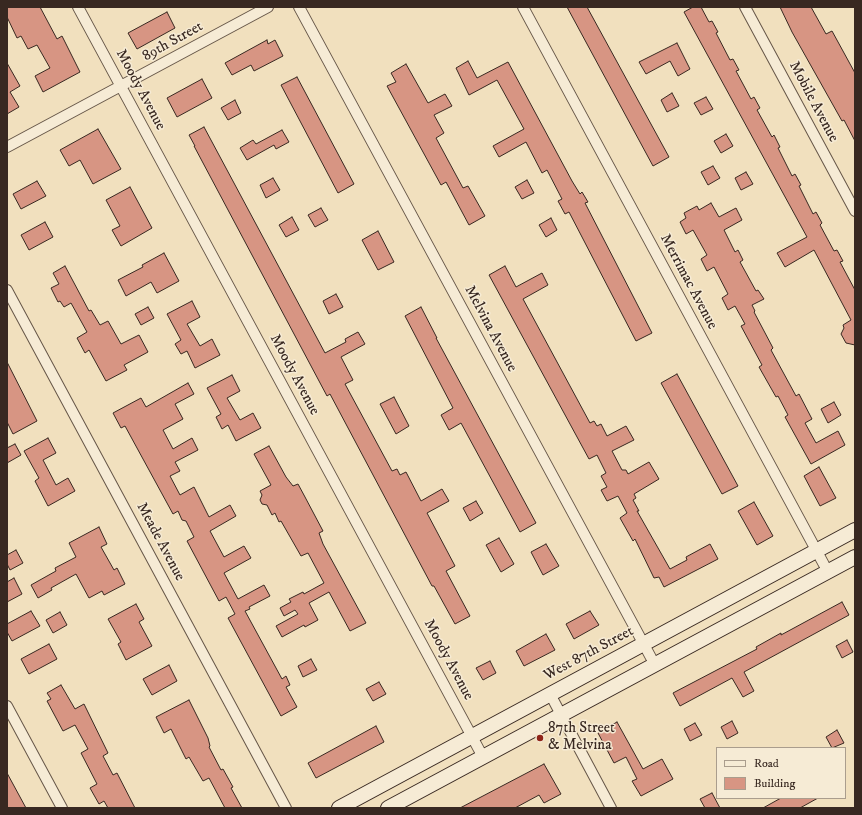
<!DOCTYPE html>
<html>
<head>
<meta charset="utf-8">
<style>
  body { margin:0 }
  #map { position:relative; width:862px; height:815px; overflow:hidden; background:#f1e0be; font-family:"IM FELL DW Pica",serif }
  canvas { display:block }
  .frame { position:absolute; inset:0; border:8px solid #382821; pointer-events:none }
  .legend { position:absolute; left:716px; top:747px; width:130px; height:52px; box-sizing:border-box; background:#f6ebd5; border:1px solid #aa9d8d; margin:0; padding:5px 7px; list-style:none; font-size:12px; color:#382821 }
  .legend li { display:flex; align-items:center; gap:8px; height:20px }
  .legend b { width:20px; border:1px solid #aa9d8d }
</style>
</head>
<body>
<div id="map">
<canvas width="862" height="815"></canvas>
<div class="frame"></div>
<ul class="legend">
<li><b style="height:5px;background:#f6ebd5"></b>Road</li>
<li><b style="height:11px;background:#d79583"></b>Building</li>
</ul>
</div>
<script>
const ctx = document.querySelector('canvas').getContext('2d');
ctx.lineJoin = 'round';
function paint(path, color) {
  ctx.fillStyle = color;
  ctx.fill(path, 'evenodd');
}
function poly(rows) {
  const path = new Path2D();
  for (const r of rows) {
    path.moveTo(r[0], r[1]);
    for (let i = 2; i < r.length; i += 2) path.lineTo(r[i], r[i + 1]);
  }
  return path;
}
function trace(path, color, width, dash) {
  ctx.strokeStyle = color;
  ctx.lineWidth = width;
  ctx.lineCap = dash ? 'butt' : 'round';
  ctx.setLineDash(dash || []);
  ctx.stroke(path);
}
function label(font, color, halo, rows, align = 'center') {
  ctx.font = font + ' "IM FELL DW Pica",serif';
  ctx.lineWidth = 3;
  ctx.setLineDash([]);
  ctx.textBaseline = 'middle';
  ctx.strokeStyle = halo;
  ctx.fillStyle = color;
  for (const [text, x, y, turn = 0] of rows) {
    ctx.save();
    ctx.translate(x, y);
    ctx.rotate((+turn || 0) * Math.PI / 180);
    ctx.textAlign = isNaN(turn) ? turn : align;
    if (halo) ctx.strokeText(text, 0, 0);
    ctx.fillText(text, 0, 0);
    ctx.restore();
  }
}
const building = poly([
  [7,7,40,7,57,39,62,36,80,72,43,92,35,76,50,68,37,45,28,49,21,36,17,38,7,17,7,7],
  [567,7,587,7,669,157,653,166,567,7],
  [693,7,701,7,709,22,712,21,718,32,716,33,730,60,733,59,739,70,736,71,751,99,754,97,760,108,757,110,772,137,774,135,780,147,778,148,792,176,795,174,801,185,799,186,813,214,816,212,822,223,820,225,834,251,837,250,843,261,840,262,855,290,855,345,846,343,841,334,844,328,843,325,851,320,814,250,785,267,777,253,807,237,684,12,693,7],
  [780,7,811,7,826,34,832,31,855,73,855,141,844,120,842,121,792,32,780,7],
  [167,12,175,28,137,49,128,33,167,12],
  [267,40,268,44,275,40,283,56,254,71,251,65,232,75,225,63,267,40],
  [677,43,690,69,678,76,670,61,646,74,639,62,677,43],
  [468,61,477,78,508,62,572,181,580,194,582,192,588,202,585,203,652,333,636,341,569,212,565,214,558,201,562,199,547,170,542,173,526,142,499,157,493,146,524,129,497,80,469,95,456,68,468,61],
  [7,63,20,86,10,92,19,107,7,114,7,63],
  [406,64,428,103,445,94,452,106,434,115,444,133,436,138,463,188,468,186,485,216,469,225,446,182,441,185,387,86,396,82,391,73,406,64],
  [297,77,354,184,338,193,281,85,297,77],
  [202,79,212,98,177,117,167,98,202,79],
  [672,93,679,106,667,112,661,100,672,93],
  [706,97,713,109,701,115,694,103,706,97],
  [235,100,241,113,228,120,221,108,235,100],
  [204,127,325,353,346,342,345,339,358,332,365,344,341,357,353,380,345,384,392,471,397,469,400,475,406,472,421,501,442,489,449,501,427,513,455,566,446,571,470,616,455,624,434,586,432,586,330,394,327,396,194,146,195,146,189,135,204,127],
  [98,129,121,169,93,184,80,160,69,166,60,150,98,129],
  [282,130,289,142,276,149,274,145,247,160,240,148,253,140,256,144,282,130],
  [726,134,733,146,721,153,714,141,726,134],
  [713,166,720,178,708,185,701,172,713,166],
  [746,172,753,184,741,190,735,178,746,172],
  [273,178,280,190,266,198,260,185,273,178],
  [527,180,534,193,522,199,515,187,527,180],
  [37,181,46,196,21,209,13,194,37,181],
  [130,187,152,228,121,246,112,230,120,226,106,200,130,187],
  [711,203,719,217,736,208,742,220,724,230,735,252,738,250,743,260,740,262,756,291,758,290,764,299,752,305,755,311,754,312,773,348,771,350,796,396,799,394,812,419,805,423,816,443,838,431,845,445,811,464,785,417,788,415,778,396,776,397,759,367,762,365,741,326,745,324,735,306,728,310,722,298,728,294,714,267,707,271,701,259,707,255,693,230,686,234,680,222,686,218,684,213,697,206,699,210,711,203],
  [321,208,328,220,315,227,308,215,321,208],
  [292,217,299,230,286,237,279,225,292,217],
  [551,218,557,230,546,237,539,225,551,218],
  [45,222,53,237,29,250,21,235,45,222],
  [378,231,394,262,378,270,362,240,378,231],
  [164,253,179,281,157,293,151,282,126,296,118,280,143,267,142,265,164,253],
  [65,266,89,311,91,310,100,325,108,321,121,344,139,335,148,352,124,365,127,370,106,381,89,350,85,353,77,338,87,332,71,303,64,307,60,301,58,302,51,288,59,284,53,273,65,266],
  [505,266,516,287,542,273,548,285,523,299,590,423,594,421,597,426,601,424,607,436,626,426,634,440,612,451,622,470,626,470,628,474,649,462,659,479,634,494,636,498,633,500,639,511,637,511,670,569,687,560,686,557,710,544,718,559,664,587,659,577,654,578,635,539,633,541,620,518,627,513,618,496,607,501,601,490,607,487,601,476,606,473,597,455,589,459,489,275,505,266],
  [336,294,343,307,329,314,323,301,336,294],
  [192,301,200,317,187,324,200,346,212,339,220,355,195,368,187,351,181,354,175,344,181,340,167,314,192,301],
  [148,307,154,318,141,325,135,314,148,307],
  [421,307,437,338,436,338,536,523,520,532,461,423,449,430,441,415,453,408,405,316,421,307],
  [7,362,37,421,13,434,7,422,7,362],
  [677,374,738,486,722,494,661,383,677,374],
  [232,375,240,391,227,398,240,420,253,413,261,428,236,441,228,425,222,429,216,417,221,414,207,388,232,375],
  [188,383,194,394,175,404,183,419,163,430,173,449,192,438,198,450,175,462,180,471,170,476,180,495,194,487,209,517,230,505,236,516,210,531,224,557,244,546,251,558,224,573,238,599,264,585,270,596,249,607,250,609,245,611,282,679,286,676,290,685,286,687,297,707,281,716,228,618,235,614,226,597,219,601,187,541,194,537,186,521,182,520,178,511,173,514,125,426,121,428,113,413,141,398,146,407,188,383],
  [394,397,409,426,396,434,380,404,394,397],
  [834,402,841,415,828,423,821,409,834,402],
  [48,438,56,453,43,460,56,485,68,478,75,491,48,506,35,481,39,478,24,451,48,438],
  [15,444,21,455,7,463,7,448,15,444],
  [269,446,286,477,293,486,298,484,305,497,323,531,319,533,323,544,366,623,350,631,329,592,309,603,318,620,305,627,304,625,282,637,276,626,298,614,295,610,284,616,280,608,291,602,289,599,303,592,304,594,324,583,308,553,301,556,281,521,279,522,275,513,272,515,267,505,262,504,260,500,262,495,260,491,271,485,254,454,269,446],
  [819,467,836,498,820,506,804,476,819,467],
  [476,501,483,513,470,521,463,508,476,501],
  [754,502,773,536,757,545,738,511,754,502],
  [99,527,107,544,101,547,114,570,117,568,125,584,104,595,102,591,89,598,76,574,51,588,52,590,38,598,31,585,56,571,55,568,76,557,69,543,99,527],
  [499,538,514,564,501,572,486,545,499,538],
  [546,544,559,566,543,575,531,552,546,544],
  [16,550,23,563,10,570,7,564,7,555,16,550],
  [14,578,22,594,7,602,7,582,14,578],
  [842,602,849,615,744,672,754,691,743,697,732,678,680,706,673,693,757,649,756,647,781,633,781,635,842,602],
  [136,604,144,619,139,622,152,646,126,660,118,644,121,642,108,619,136,604],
  [31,611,40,626,12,641,7,632,7,624,31,611],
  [590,611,599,625,574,639,566,624,590,611],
  [60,612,67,625,53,633,46,620,60,612],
  [546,634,555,650,524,666,516,651,546,634],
  [847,640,853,652,842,658,836,646,847,640],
  [49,644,57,659,29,674,21,659,49,644],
  [311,659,317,670,303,677,298,666,311,659],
  [490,661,496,673,483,680,476,668,490,661],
  [169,665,177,681,152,695,143,679,169,665],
  [379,682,386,694,373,701,366,689,379,682],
  [61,685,75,709,84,704,108,753,103,756,113,775,117,773,135,808,108,808,104,801,99,804,90,788,97,784,81,753,88,749,75,725,63,731,47,701,51,699,47,693,61,685],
  [189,700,208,738,210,746,209,747,221,770,223,769,233,787,231,788,242,808,225,808,209,778,203,781,189,757,186,759,171,729,164,733,156,717,189,700],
  [732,721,738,733,727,739,721,727,732,721],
  [617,722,643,769,662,759,673,779,641,796,632,781,637,779,626,757,614,763,598,733,617,722],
  [695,723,702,735,690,741,684,729,695,723],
  [376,726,384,742,316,778,308,763,376,726],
  [837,730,844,743,832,748,826,737,837,730],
  [544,764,561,794,544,803,539,795,515,808,460,808,544,764],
  [7,773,26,808,7,808,7,773],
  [712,793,720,808,705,808,700,799,712,793],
  [781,798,818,798,800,808,763,808,781,798]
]);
paint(building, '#d79583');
trace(building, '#382821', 1);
const minor = poly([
  [78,7,483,757],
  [299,7,655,665],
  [523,7,828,572],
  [745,7,855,211],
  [7,147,268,7],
  [7,290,286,808],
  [550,694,611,808],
  [7,706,62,808]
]);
const secondary = poly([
  [339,808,855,530],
  [388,808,855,557]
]);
trace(minor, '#665648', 12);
trace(secondary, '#382821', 16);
trace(minor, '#f6ebd5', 10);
trace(secondary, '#f6ebd5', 14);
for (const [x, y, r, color] of [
  [540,738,4,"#8f2418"]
]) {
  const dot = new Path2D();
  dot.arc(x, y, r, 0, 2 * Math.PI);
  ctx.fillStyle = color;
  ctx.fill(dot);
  trace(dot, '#f6ebd5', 1.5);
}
label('15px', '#382821', '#f6ebd5', [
  ["89th Street",173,42,-29],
  ["Moody Avenue",140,90,62],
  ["Mobile Avenue",813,102,62],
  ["Merrimac Avenue",688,282,62],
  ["Melvina Avenue",490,329,62],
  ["Moody Avenue",294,375,62],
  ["Meade Avenue",160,542,62],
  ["West 87th Street",589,654,-28],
  ["Moody Avenue",448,660,62]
]);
label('15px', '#382821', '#f6ebd5', [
  ["87th Street",548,729],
  ["& Melvina",548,746]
], 'left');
</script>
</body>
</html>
